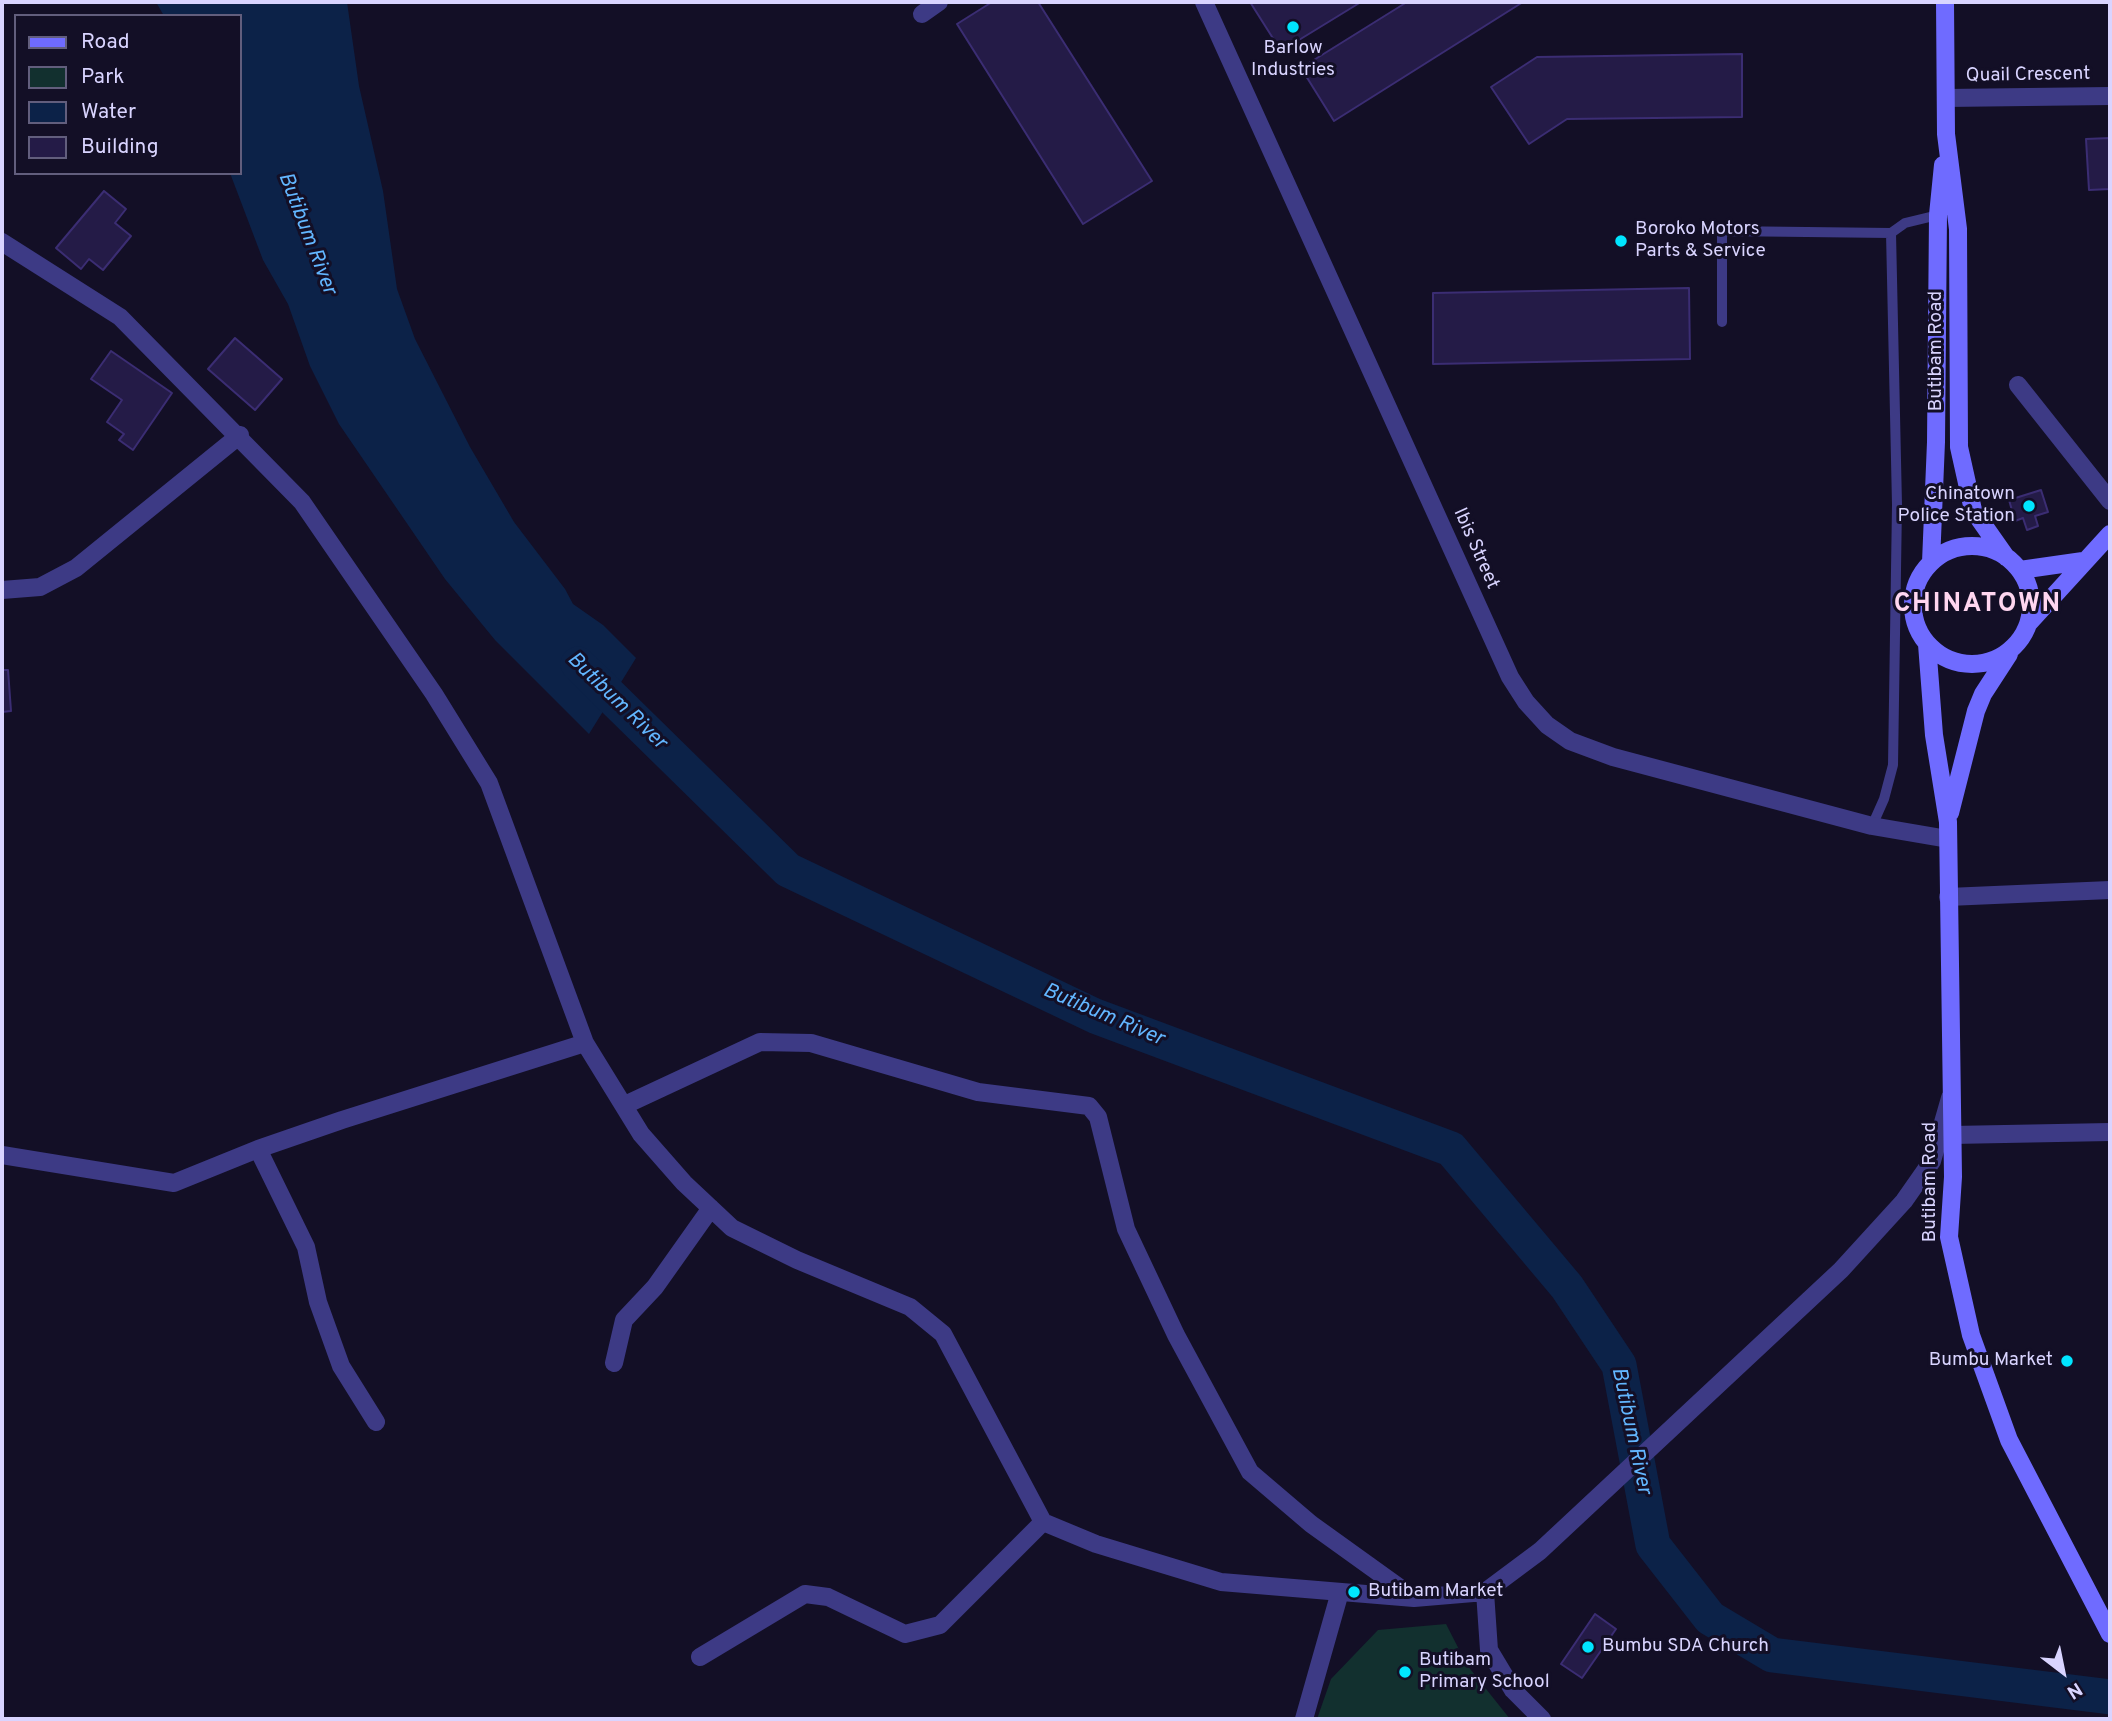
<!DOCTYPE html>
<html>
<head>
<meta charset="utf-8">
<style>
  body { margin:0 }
  #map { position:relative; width:2112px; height:1721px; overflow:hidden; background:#130f26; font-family:Overpass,sans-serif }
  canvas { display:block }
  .frame { position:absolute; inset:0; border:4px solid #d9d4ff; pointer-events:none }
  .legend { position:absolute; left:14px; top:14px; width:228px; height:161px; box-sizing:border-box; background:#130f26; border:2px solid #625e7d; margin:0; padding:9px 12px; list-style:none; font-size:21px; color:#d9d4ff }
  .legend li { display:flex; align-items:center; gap:14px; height:35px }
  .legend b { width:35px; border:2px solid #625e7d }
  .north { position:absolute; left:2028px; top:1637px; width:70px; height:70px; -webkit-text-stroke:5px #130f26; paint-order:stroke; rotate:148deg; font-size:19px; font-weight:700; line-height:28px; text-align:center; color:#d9d4ff }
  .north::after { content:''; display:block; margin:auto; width:24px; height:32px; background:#d9d4ff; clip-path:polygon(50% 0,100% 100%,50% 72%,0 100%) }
</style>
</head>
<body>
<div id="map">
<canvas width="2112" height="1721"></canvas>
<div class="frame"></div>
<ul class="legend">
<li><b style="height:9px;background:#6f6bff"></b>Road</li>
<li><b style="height:19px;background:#12302f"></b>Park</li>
<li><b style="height:19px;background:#0c2248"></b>Water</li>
<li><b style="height:19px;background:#241b47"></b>Building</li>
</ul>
<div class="north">N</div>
</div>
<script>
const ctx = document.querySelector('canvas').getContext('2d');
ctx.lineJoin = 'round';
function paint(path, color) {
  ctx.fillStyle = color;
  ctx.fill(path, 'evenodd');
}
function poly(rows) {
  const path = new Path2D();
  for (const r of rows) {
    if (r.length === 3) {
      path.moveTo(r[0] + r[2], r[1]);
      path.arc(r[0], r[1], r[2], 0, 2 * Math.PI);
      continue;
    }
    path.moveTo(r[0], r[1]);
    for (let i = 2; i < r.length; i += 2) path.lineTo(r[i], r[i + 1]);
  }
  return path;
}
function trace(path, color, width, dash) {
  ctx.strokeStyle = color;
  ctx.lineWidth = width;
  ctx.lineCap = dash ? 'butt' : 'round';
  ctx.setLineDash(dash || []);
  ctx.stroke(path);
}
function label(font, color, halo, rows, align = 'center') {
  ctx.font = font + ' Overpass,sans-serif';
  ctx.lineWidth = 6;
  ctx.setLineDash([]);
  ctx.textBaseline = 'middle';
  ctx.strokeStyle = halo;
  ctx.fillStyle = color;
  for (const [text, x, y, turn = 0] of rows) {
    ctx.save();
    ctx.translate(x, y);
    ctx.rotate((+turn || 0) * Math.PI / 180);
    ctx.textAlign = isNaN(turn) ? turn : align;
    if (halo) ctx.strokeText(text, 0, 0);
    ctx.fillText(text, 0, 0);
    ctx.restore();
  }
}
paint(poly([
  [1446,1624,1467,1665,1510,1719,1317,1719,1331,1679,1378,1630]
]), '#12302f');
paint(poly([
  [156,2,347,2,359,86,383,191,397,289,415,339,470,447,514,522,565,589,573,604,603,625,636,658,589,734,495,640,445,579,339,424,310,366,288,304,263,260,230,173,240,173,240,16,164,16]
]), '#0c2248');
trace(poly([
  [578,664,788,870,1095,1016,1451,1149,1567,1287,1619,1365,1653,1545,1710,1618,1772,1655,2110,1697]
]), '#0c2248', 35);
const building = poly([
  [992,2,1038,2,1152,181,1083,224,957,24,992,2],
  [1250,2,1361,2,1281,51,1250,2],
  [1407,2,1523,2,1334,121,1301,68,1407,2],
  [1742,54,1742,117,1567,119,1529,144,1491,87,1537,57,1742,54],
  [2110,138,2110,189,2089,190,2086,139,2110,138],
  [104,191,126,209,115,223,131,236,103,270,89,259,81,269,56,248,104,191],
  [1689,288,1690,359,1433,364,1433,293,1689,288],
  [235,338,282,379,255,410,208,369,235,338],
  [111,351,172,393,133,450,119,440,124,434,107,422,122,400,91,379,111,351],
  [2041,490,2048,512,2035,516,2038,526,2027,530,2023,518,2015,521,2009,500,2041,490],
  [2,670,8,670,11,711,2,712,2,670],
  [1595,1614,1616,1629,1582,1678,1561,1664,1595,1614]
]);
paint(building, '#241b47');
trace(building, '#3b2d73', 2);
trace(poly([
  [1722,322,1722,231,1891,233],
  [1872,826,1884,799,1893,765,1897,505,1891,233,1905,223,1938,215]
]), '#3d3a85', 10);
trace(poly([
  [1204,2,1510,677,1526,702,1547,725,1570,741,1613,757,1872,826,1948,839],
  [922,14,939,2],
  [1946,98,2110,96],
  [2,242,120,317,302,502,434,694,489,783,585,1043,641,1134,684,1183,732,1228,797,1260,910,1307,943,1334,1043,1522,1096,1544,1221,1582,1414,1598,1485,1592,1540,1551,1841,1270,1904,1201,1932,1161,1950,1098],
  [2018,385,2110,501],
  [2,590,40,587,76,568,240,435],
  [1948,897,2110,890],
  [625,1105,760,1042,811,1043,978,1092,1089,1106,1098,1117,1126,1229,1176,1335,1250,1472,1311,1524,1414,1598],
  [1952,1135,2110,1132],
  [258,1149,306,1247,318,1302,341,1366,376,1422],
  [2,1155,174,1183,258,1149,342,1120,585,1043],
  [614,1363,624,1320,655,1287,711,1208],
  [1485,1592,1489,1650,1513,1690,1542,1719],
  [700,1657,805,1594,828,1597,905,1634,940,1625,1043,1522],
  [1304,1719,1340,1592]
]), '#3d3a85', 18);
trace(poly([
  [1945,2,1946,134,1958,229,1959,447,1973,510,2006,557],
  [1972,605,59],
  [1931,562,1936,442,1938,215,1943,165],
  [2020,570,2083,561],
  [2028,624,2110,534],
  [1927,644,1934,735,1948,822,1953,1177,1949,1237,1971,1335,2009,1440,2110,1634],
  [1950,813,1976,711,1983,694,2009,654]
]), '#6f6bff', 18);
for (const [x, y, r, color] of [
  [1293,27,7,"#00e5ff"],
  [1621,241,7,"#00e5ff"],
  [2029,506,7,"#00e5ff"],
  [2067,1361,7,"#00e5ff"],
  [1354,1592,7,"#00e5ff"],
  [1588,1647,7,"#00e5ff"],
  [1405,1672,7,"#00e5ff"]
]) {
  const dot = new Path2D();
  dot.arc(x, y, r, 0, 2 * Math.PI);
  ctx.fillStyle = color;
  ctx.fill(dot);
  trace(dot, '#130f26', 2.5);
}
label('19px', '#d9d4ff', '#130f26', [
  ["Barlow",1293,49,"center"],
  ["Industries",1293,71,"center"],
  ["Boroko Motors",1635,230],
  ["Parts & Service",1635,252],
  ["Chinatown",2015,495,"right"],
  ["Police Station",2015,517,"right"],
  ["Bumbu Market",2053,1361,"right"],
  ["Butibam Market",1368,1592],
  ["Bumbu SDA Church",1602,1647],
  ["Butibam",1419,1661],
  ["Primary School",1419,1683]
], 'left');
label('19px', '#d9d4ff', '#130f26', [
  ["Quail Crescent",2028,76,-1],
  ["Butibam Road",1937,351,-90],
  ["Ibis Street",1475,549,66],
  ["Butibam Road",1931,1182,-90]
]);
label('italic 21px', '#62b6ff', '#130f26', [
  ["Butibum River",306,234,69],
  ["Butibum River",616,702,44],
  ["Butibum River",1103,1016,23],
  ["Butibum River",1630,1431,78]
]);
ctx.letterSpacing = '2px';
label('bold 26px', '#ffd6f0', '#130f26', [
  ["CHINATOWN",1978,606]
]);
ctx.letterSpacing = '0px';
</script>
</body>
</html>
